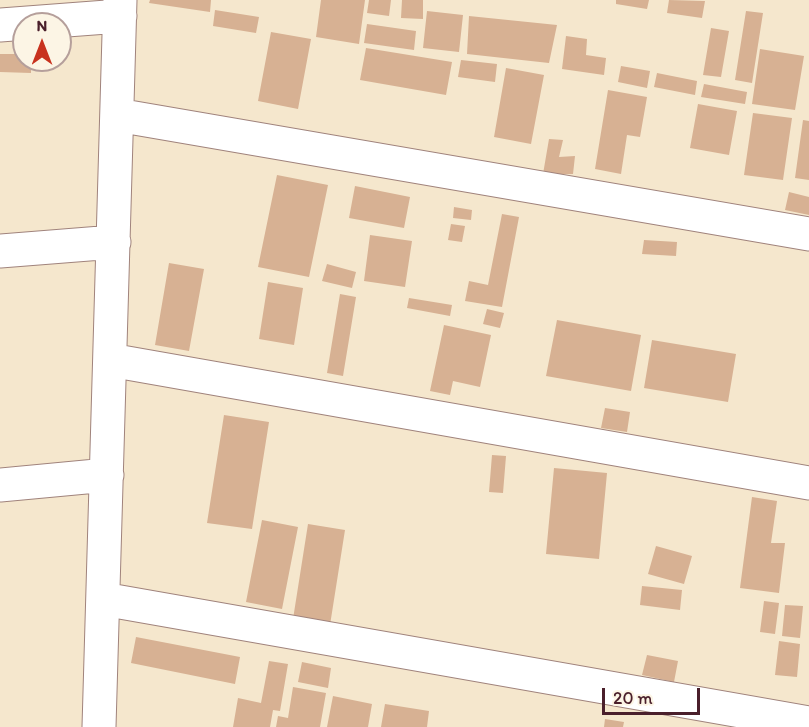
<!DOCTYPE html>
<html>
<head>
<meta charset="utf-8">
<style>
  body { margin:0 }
  #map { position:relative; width:809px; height:727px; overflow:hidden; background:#f5e7cd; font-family:Itim,sans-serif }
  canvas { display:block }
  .north { position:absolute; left:12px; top:12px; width:60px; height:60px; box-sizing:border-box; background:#fcf5e5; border:2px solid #b59f9b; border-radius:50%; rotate:0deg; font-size:16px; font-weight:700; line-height:24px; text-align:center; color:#4a1f2b }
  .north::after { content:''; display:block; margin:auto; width:21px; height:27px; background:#c8321e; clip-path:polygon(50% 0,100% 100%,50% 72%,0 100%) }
  .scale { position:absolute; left:602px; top:688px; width:98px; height:27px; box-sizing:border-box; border:3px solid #4a1f2b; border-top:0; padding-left:8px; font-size:18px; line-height:21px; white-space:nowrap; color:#4a1f2b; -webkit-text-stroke:4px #fcf5e5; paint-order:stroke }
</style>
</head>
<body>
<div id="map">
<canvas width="809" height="727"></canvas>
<div class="north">N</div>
<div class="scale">20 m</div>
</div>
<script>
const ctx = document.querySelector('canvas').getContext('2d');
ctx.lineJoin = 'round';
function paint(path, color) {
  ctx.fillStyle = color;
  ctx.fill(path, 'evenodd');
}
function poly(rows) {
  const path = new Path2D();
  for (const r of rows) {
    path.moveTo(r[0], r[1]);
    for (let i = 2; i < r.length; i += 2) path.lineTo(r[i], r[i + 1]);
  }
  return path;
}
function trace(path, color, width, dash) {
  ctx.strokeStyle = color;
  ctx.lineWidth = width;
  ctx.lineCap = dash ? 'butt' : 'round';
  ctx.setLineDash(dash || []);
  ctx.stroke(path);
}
paint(poly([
  [150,0,211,0,210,12,149,3],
  [321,0,365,0,359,44,316,37],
  [369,0,391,0,389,16,367,13],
  [402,0,423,0,423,19,401,18],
  [616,0,649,0,647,9,616,4],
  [669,0,705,1,702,18,667,13],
  [215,10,259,17,256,33,213,26],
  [427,11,463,15,459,52,423,48],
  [746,11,763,13,752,83,735,80],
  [469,16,557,25,549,63,467,54],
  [367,24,416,31,414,50,364,43],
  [711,28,729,31,721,77,703,75],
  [271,32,311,39,298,109,258,101],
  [566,36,587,39,586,55,606,58,604,75,562,69],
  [366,48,452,62,446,95,360,80],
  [760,49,804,56,795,110,752,104],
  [0,54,24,54,24,60,31,60,31,73,0,72],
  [461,60,497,64,495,82,458,77],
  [621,66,650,71,647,88,618,82],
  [506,68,544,75,531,144,494,137],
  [657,73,697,81,695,95,654,87],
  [704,84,747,92,745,104,701,97],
  [608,90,647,97,640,137,627,135,621,174,595,169],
  [698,104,737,111,729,155,690,148],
  [753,113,792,118,783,180,744,175],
  [803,120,809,121,809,180,795,178],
  [549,139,563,140,559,157,575,156,573,174,543,174],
  [277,175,328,185,309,277,258,267],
  [355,186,410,197,404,228,349,218],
  [789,192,809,197,809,215,785,210],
  [454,207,472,210,471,220,453,218],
  [502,214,519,217,502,307,465,301,469,281,488,285],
  [451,224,465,226,462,242,448,240],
  [370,235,412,241,405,287,364,281],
  [644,240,677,242,676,256,642,254],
  [169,263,204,269,189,351,155,345],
  [327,264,356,272,352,288,322,281],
  [268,282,303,288,294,345,259,339],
  [340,294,356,297,343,376,327,373],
  [409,298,452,305,450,316,407,308],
  [487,309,504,313,500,328,483,324],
  [557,320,641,335,631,391,546,376],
  [444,325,491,335,480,387,453,381,450,395,430,391],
  [652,340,736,354,728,402,644,388],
  [605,408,630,412,627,432,601,428],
  [224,415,269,422,252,529,207,523],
  [492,455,506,456,503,493,489,492],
  [554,468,607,473,599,559,546,554],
  [752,497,777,501,771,543,785,543,779,593,740,588],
  [262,520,298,527,282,609,246,602],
  [308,524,345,530,330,625,293,619],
  [656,546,692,556,684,584,648,574],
  [642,586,682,590,680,610,640,605],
  [764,601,779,603,775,634,760,632],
  [785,605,803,606,800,638,782,636],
  [136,637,240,657,235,684,131,663],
  [779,641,800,644,797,677,775,675],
  [647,655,678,661,674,682,642,675],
  [269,661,288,664,280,711,273,710,270,727,233,727,238,698,261,703],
  [302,662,331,668,328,688,298,682],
  [293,687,326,693,320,727,276,727,278,716,288,718],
  [333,696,372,704,368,727,327,727],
  [385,704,429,711,427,727,381,727],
  [605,719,624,722,623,727,604,727]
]), '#d7b193');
const minor = poly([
  [0,25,120,16],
  [117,115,809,234],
  [0,251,114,242],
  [110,360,809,483],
  [0,485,107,475],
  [103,599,809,723],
  [99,727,120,0]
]);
trace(minor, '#a0837c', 35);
trace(minor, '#fff', 33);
</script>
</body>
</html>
